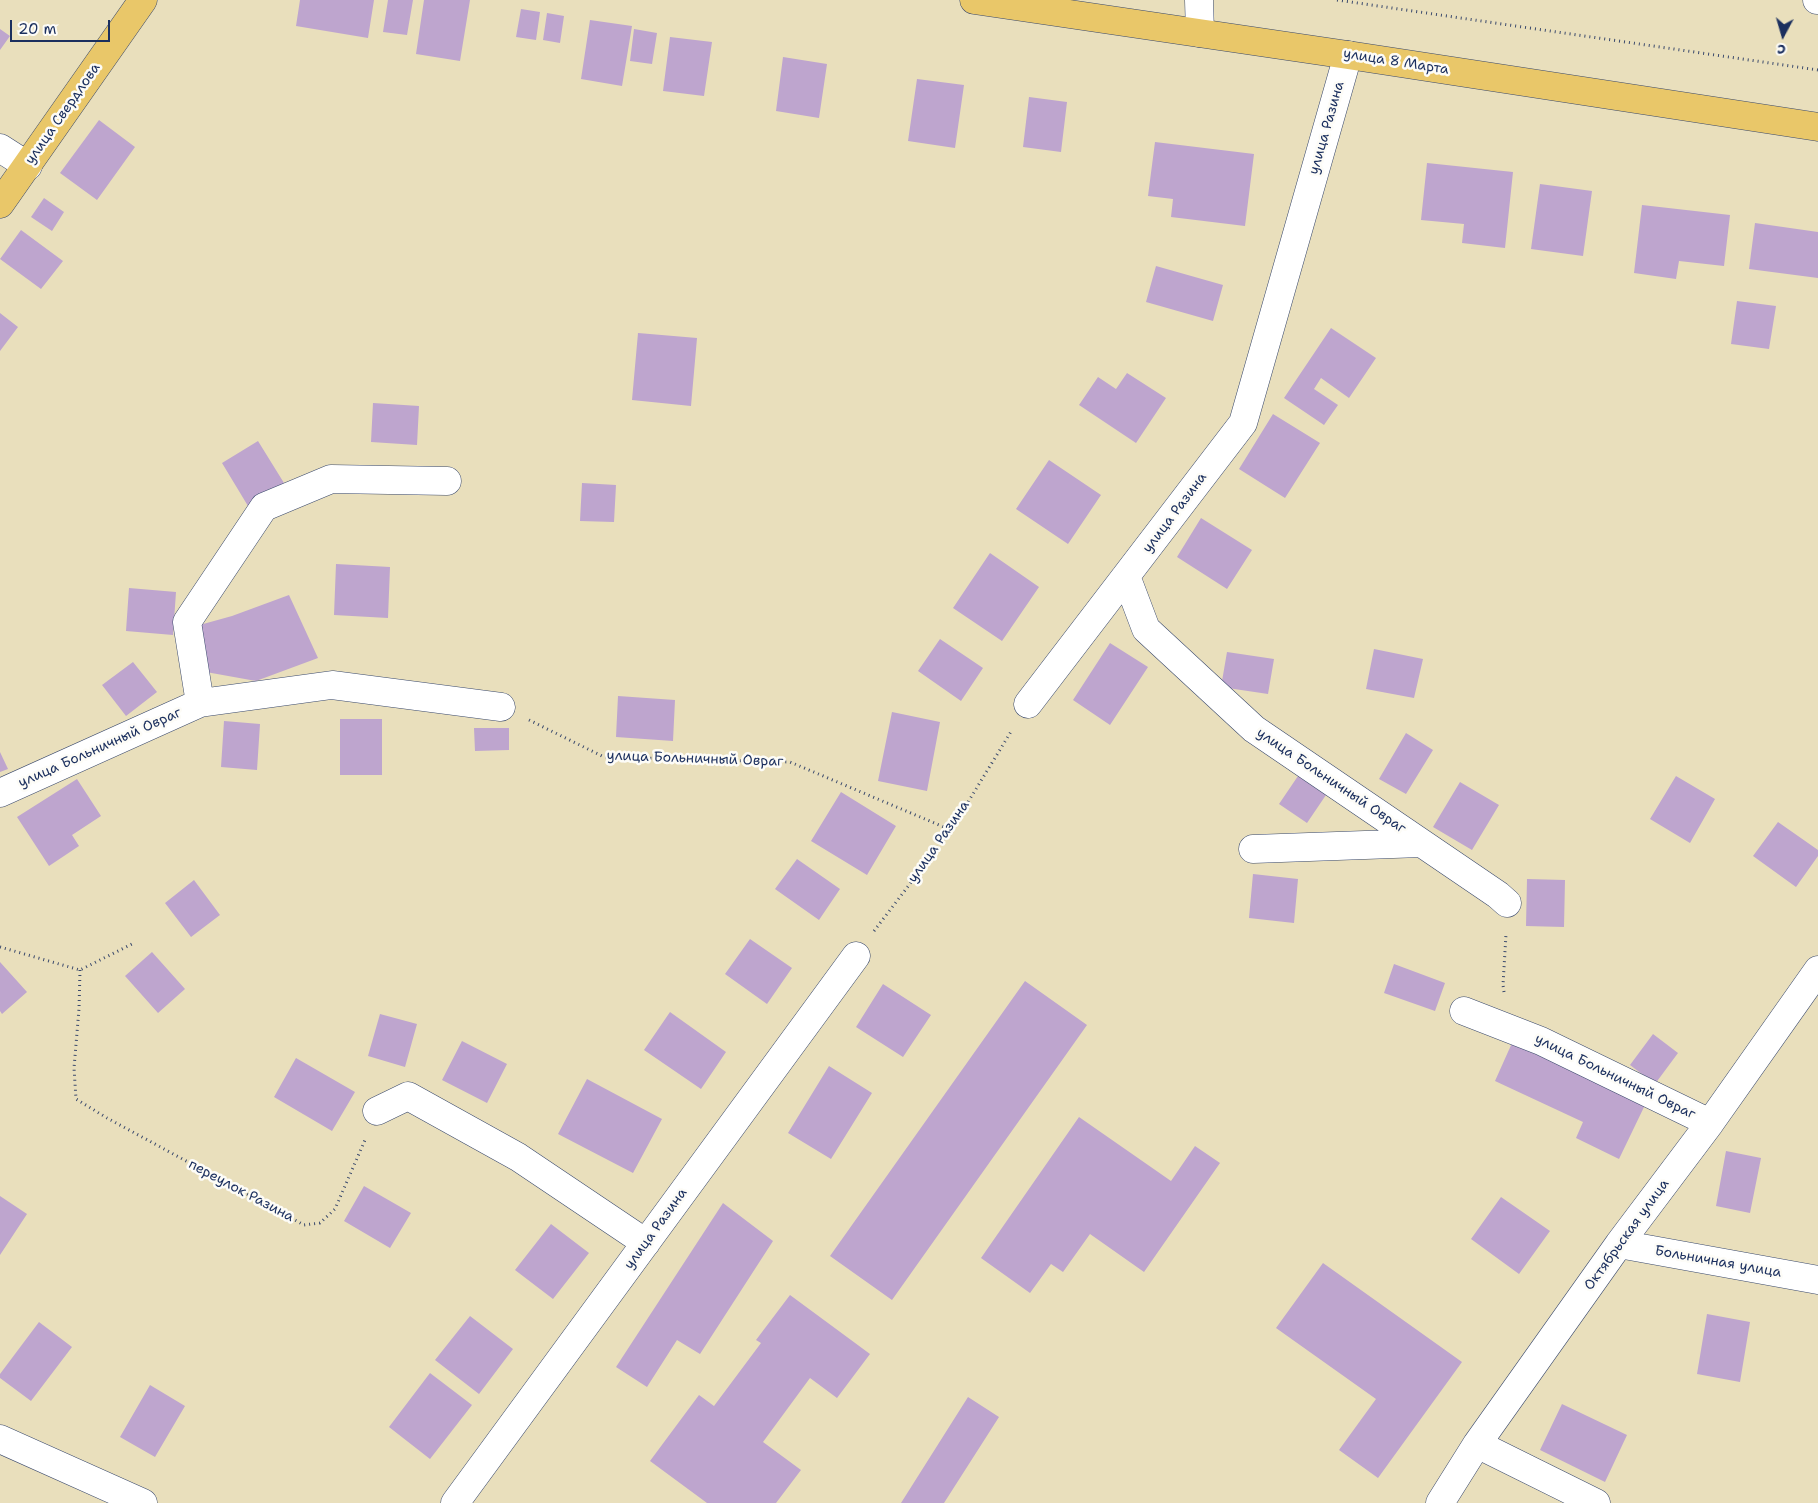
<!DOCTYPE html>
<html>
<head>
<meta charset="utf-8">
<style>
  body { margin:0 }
  #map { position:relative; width:1818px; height:1503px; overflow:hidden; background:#e9dfbc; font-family:"Shantell Sans",sans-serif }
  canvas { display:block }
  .north { position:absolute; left:1758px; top:10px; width:50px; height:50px; -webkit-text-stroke:4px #fdfcf7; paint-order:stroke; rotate:186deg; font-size:14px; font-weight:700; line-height:20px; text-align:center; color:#1b2f5e }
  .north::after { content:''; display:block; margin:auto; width:18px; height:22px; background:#1b2f5e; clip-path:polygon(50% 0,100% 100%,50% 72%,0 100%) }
  .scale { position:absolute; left:10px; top:20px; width:100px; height:22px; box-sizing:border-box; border:2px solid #1b2f5e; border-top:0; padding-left:6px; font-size:15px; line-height:18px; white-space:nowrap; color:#1b2f5e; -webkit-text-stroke:4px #fdfcf7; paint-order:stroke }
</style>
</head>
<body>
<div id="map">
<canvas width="1818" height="1503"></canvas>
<div class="north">С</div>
<div class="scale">20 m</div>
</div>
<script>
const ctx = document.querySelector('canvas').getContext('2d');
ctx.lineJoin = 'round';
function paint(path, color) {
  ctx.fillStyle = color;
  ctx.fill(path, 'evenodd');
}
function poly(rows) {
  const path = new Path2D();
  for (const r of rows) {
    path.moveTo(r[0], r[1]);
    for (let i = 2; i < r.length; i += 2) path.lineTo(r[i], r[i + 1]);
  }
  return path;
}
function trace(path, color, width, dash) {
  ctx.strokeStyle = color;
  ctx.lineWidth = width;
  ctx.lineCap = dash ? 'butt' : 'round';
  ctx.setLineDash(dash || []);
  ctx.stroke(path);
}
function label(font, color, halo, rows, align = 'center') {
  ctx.font = font + ' "Shantell Sans",sans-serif';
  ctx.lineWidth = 5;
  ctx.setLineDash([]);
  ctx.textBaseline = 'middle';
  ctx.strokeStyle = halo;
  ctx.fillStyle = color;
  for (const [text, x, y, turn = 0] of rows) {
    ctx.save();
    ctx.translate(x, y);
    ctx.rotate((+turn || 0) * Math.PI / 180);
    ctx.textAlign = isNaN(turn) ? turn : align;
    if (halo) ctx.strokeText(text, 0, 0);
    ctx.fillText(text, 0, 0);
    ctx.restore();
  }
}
paint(poly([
  [300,0,374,0,368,38,296,26],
  [388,0,413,0,407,35,383,32],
  [424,0,470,0,460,61,416,54],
  [521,9,540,12,536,40,516,37],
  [547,13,564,16,560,43,543,40],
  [590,20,632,26,622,86,581,79],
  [0,29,10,36,0,50],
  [634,29,657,33,652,64,630,61],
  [670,37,712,42,704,96,663,91],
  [783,57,827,64,819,118,776,111],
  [917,79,964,85,955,148,908,141],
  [1029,97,1067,102,1061,152,1023,147],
  [99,120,135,147,97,200,60,173],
  [1155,142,1254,154,1245,226,1171,217,1173,199,1148,196],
  [1427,163,1513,172,1505,248,1462,243,1464,224,1421,220],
  [1540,184,1592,191,1583,256,1531,249],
  [44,198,64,212,52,231,31,217],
  [1642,205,1730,215,1724,266,1679,261,1676,279,1634,273],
  [1755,223,1818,232,1818,278,1749,269],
  [21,230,63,261,41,289,0,259],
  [1156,266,1223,285,1213,321,1146,302],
  [1737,301,1776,306,1769,349,1731,344],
  [0,313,18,327,0,351],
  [1331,328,1376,358,1349,398,1321,378,1314,389,1338,405,1324,425,1284,398],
  [638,333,697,338,691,406,632,400],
  [1127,373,1166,398,1136,443,1079,405,1098,377,1116,389],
  [373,403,419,406,417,445,371,442],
  [1273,414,1320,443,1285,498,1239,469],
  [258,441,284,483,248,506,222,463],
  [1049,460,1101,495,1068,544,1016,509],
  [582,483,616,485,614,522,580,521],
  [1201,518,1252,550,1227,589,1177,557],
  [990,553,1039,587,1002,641,953,608],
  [336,564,390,567,388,618,334,615],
  [129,588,176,592,173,635,126,631],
  [289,595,318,658,256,681,206,672,196,626,232,616],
  [940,639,983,668,961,701,918,671],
  [1110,643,1148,667,1110,725,1073,700],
  [1374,649,1423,659,1414,698,1366,689],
  [1227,652,1274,659,1268,694,1221,687],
  [133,662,157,692,126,716,102,685],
  [618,696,675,700,673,741,616,737],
  [892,712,940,722,927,791,878,781],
  [340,719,382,719,382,775,340,775],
  [224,721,260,724,257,770,221,767],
  [474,728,509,728,509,750,475,751],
  [1406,733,1433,750,1406,794,1379,779],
  [0,752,8,769,0,772],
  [1298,776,1326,795,1307,823,1279,804],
  [1676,776,1715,799,1690,843,1650,819],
  [77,779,101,816,72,835,79,846,49,866,17,817],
  [1460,782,1499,805,1472,850,1433,827],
  [841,792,896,826,867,875,811,841],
  [1778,822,1818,850,1818,856,1796,887,1753,856],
  [797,859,840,889,819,920,775,889],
  [1253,874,1298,879,1294,923,1249,918],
  [1527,879,1565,880,1564,927,1526,926],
  [194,880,220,915,191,937,165,903],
  [750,939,792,968,767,1004,725,974],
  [152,952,185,989,158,1013,125,976],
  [0,962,27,992,2,1014,0,1011],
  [1394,964,1445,983,1435,1011,1384,993],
  [1025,981,1087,1025,892,1300,830,1256],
  [883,984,931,1015,903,1057,856,1027],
  [670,1012,726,1052,701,1089,644,1050],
  [380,1014,417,1024,405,1067,368,1056],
  [1653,1034,1678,1053,1655,1084,1630,1065],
  [462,1041,507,1064,487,1103,442,1080],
  [1512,1043,1645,1105,1619,1159,1576,1138,1583,1122,1495,1081],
  [296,1058,355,1092,332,1131,274,1097],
  [829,1066,872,1093,831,1159,788,1133],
  [587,1079,662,1119,633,1173,558,1134],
  [1079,1117,1171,1181,1195,1146,1220,1163,1144,1272,1090,1234,1063,1272,1051,1264,1030,1293,981,1258],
  [1726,1151,1761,1158,1750,1213,1716,1206],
  [364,1186,411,1213,390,1248,344,1221],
  [0,1196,27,1214,0,1255],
  [1501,1197,1550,1231,1519,1274,1471,1239],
  [723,1203,773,1241,700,1354,677,1340,647,1387,616,1367],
  [551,1224,589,1253,553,1299,515,1270],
  [1323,1263,1462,1362,1378,1478,1339,1450,1376,1399,1276,1328],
  [790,1295,870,1354,837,1398,810,1378,763,1442,801,1470,776,1503,707,1503,650,1461,699,1395,714,1406,761,1343,756,1340],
  [1707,1314,1750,1322,1740,1382,1697,1374],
  [470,1316,513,1349,479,1394,435,1360],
  [39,1322,72,1347,31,1401,0,1378,0,1374],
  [430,1373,472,1405,430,1459,389,1427],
  [150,1385,185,1406,155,1457,120,1437],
  [968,1397,999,1417,944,1503,901,1503],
  [1562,1404,1627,1435,1605,1482,1540,1450]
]), '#bea5ce');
const minor = poly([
  [1199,0,1200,33],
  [1817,0,1818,0],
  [0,148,28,166],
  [1126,576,1146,629,1254,729,1498,895,1507,903],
  [200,703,332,685,501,707],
  [1028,704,1243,423,1348,55],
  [0,793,200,703,187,622,264,507,331,479,447,481],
  [1253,849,1421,843],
  [1464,1011,1541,1041,1710,1123],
  [377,1111,408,1096,518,1157,646,1243],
  [1619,1244,1818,1280],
  [0,1439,143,1503],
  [1477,1444,1596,1503],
  [455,1503,856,956],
  [1440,1503,1477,1444,1619,1244,1710,1123,1818,970]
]);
const major = poly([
  [974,0,1348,55,1818,127],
  [0,204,143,0]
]);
trace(minor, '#3a496c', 29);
trace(major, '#3a496c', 29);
trace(poly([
  [1337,0,1818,70],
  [529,720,604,757,790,762,951,830],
  [874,931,951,830,1012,730],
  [0,947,80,970,134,943],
  [80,970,79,1009,74,1068,76,1099,107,1118,304,1225,320,1223,335,1209,365,1140],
  [1504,992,1503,985,1506,934]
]), '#3a496c', 3, [1, 4]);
trace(minor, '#fff', 28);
trace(major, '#e9c769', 28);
label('14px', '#1b2f5e', '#fdfcf7', [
  ["улица 8 Марта",1396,62,9],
  ["улица Свердлова",63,114,-55],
  ["улица Разина",1327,128,-74],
  ["улица Разина",1175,513,-53],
  ["улица Больничный Овраг",100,748,-24],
  ["улица Больничный Овраг",695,759,2],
  ["улица Больничный Овраг",1331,781,34],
  ["улица Разина",939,842,-55],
  ["улица Больничный Овраг",1615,1077,26],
  ["переулок Разина",241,1191,28],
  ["улица Разина",656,1229,-54],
  ["Октябрьская улица",1627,1235,-54],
  ["Больничная улица",1718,1262,10]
]);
</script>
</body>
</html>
